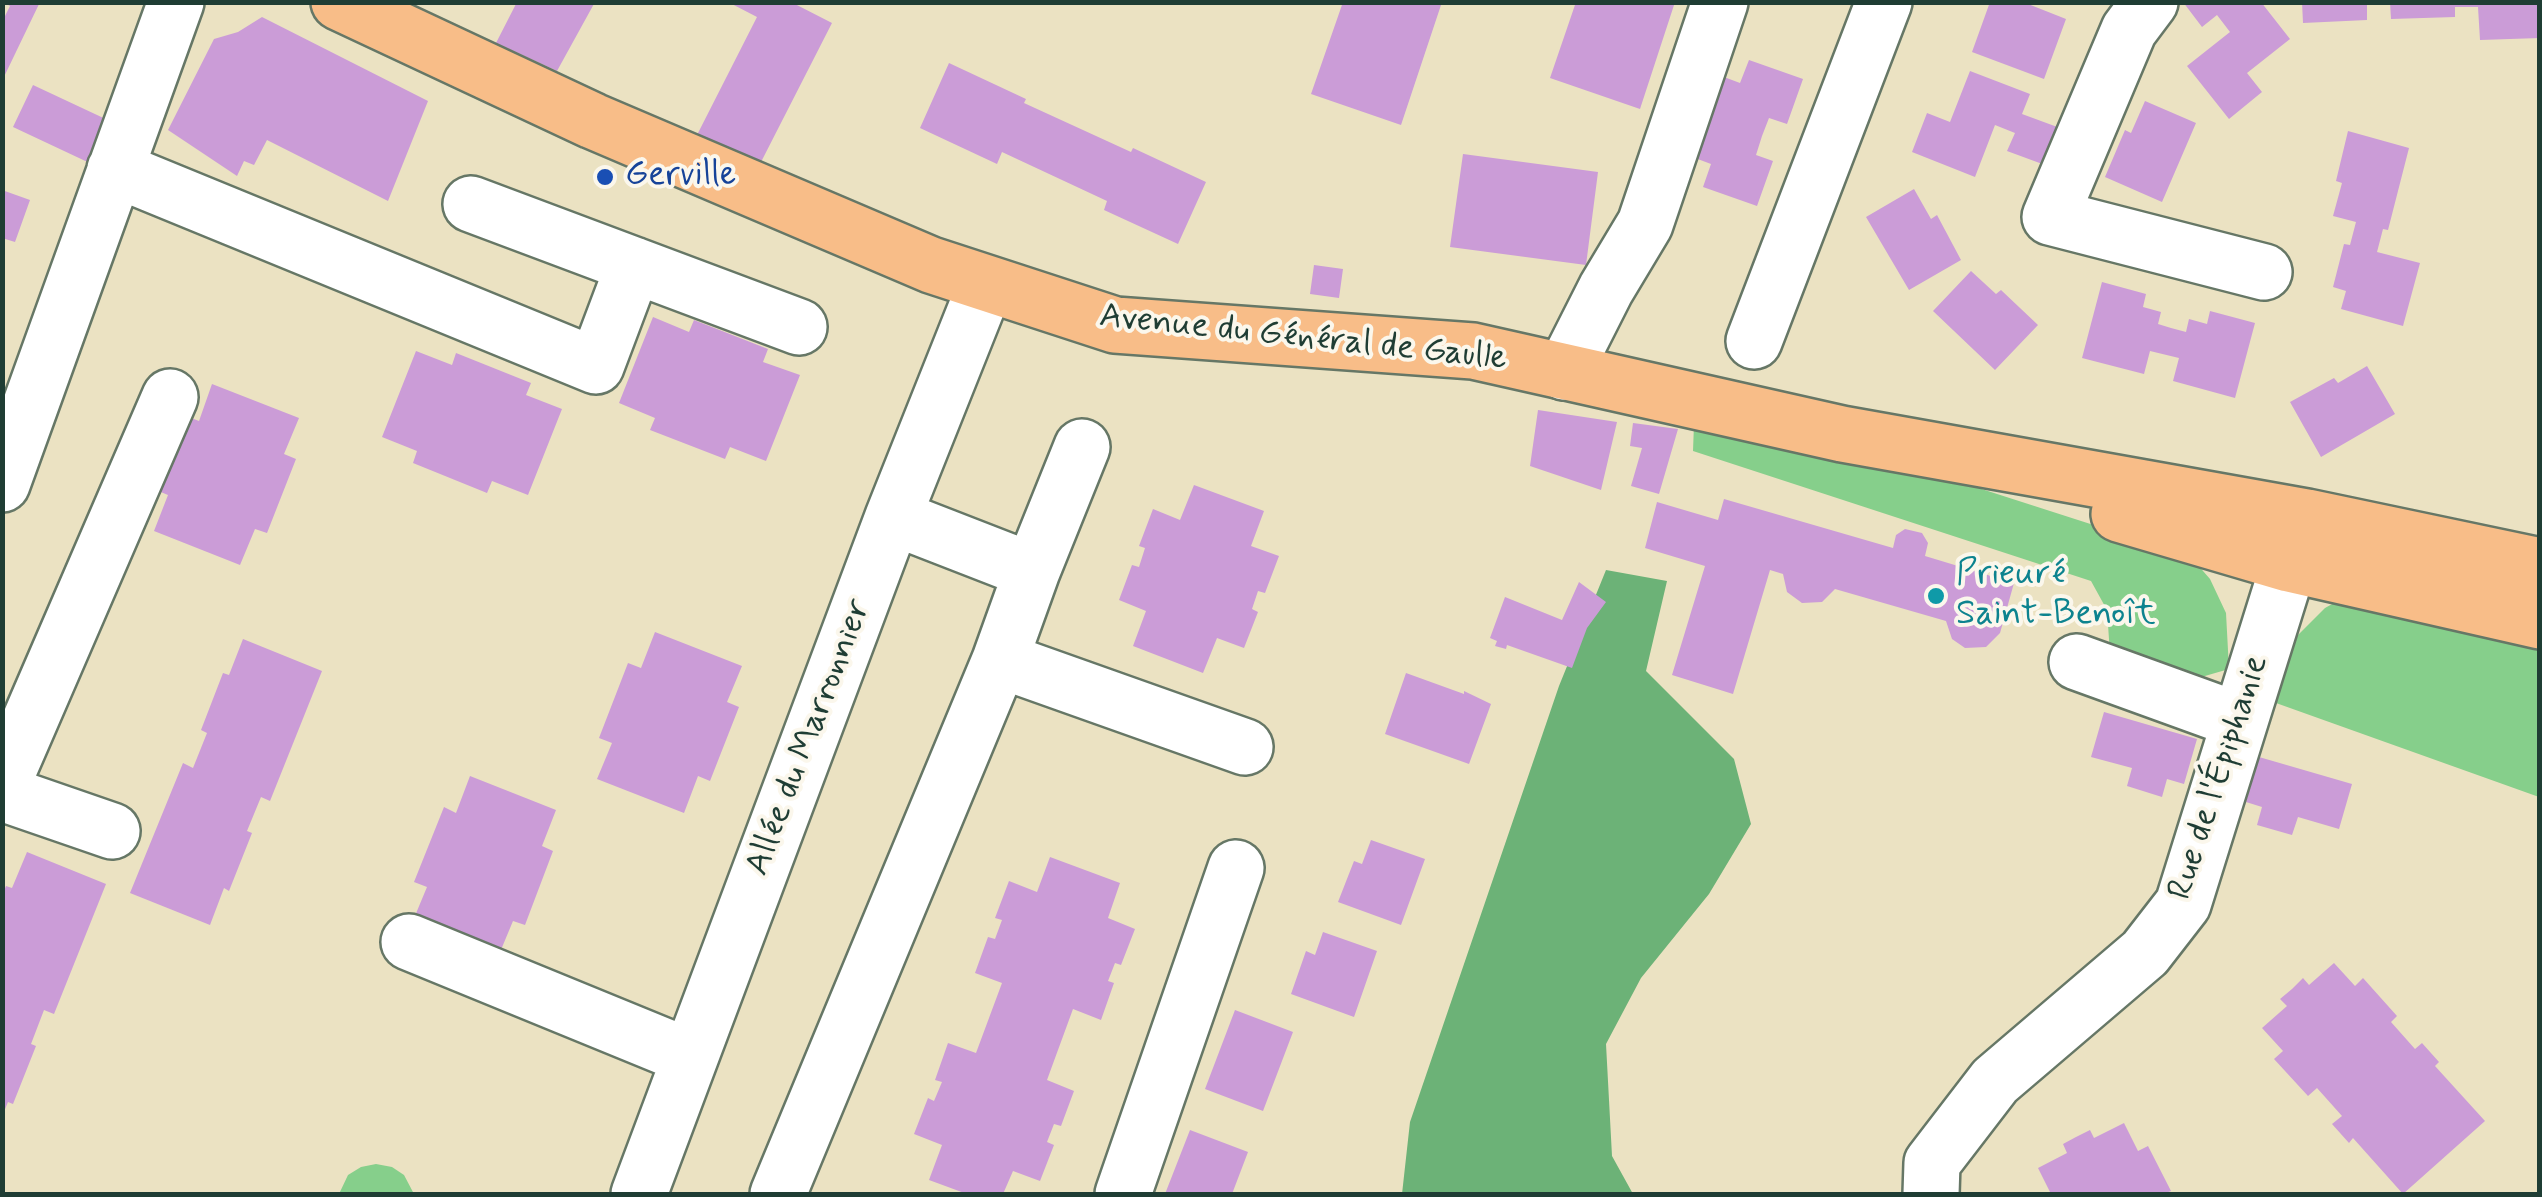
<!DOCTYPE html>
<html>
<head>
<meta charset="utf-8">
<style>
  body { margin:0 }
  #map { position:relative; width:2542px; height:1197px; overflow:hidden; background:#ebe2c2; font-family:Mynerve,sans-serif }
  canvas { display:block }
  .frame { position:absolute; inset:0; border:5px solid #1f3d34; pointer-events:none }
</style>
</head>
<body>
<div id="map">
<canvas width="2542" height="1197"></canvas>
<div class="frame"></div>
</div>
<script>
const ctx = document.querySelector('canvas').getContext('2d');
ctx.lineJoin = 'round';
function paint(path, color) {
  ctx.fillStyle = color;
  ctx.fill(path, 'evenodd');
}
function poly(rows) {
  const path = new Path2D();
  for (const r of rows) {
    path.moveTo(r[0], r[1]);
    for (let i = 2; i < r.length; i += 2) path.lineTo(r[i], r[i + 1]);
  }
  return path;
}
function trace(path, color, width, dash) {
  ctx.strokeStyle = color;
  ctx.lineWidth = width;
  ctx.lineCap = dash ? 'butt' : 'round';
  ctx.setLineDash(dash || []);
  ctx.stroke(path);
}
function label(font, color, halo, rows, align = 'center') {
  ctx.font = font + ' Mynerve,sans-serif';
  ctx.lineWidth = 8;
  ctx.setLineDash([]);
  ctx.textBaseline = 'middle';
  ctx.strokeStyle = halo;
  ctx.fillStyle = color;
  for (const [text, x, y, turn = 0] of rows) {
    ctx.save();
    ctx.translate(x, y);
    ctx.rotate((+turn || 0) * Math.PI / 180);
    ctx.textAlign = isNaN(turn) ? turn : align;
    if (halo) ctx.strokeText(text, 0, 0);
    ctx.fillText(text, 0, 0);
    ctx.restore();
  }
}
paint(poly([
  [1694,424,1938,475,2190,556,2210,579,2226,613,2229,669,2198,678,2110,654,2107,610,2091,581,1693,451],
  [2361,588,2539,626,2539,797,2276,703,2294,639,2325,608],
  [376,1164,392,1167,404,1175,414,1194,339,1194,348,1175,361,1167]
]), '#86cf8b');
paint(poly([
  [1606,570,1667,581,1646,671,1734,759,1751,824,1709,894,1641,978,1606,1044,1612,1156,1633,1194,1402,1194,1410,1122,1559,686]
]), '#6cb277');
paint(poly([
  [3,2,40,2,2,81,2,22,10,6],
  [517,2,595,2,557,71,496,43],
  [728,2,791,2,832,23,760,164,697,135,757,17],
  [1343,2,1442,2,1401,125,1311,94],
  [1576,2,1675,2,1640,109,1550,78],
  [1990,2,2023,2,2066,19,2044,79,1972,52],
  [2183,2,2261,2,2290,39,2247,73,2262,92,2229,119,2187,66,2230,32,2217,15,2202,27],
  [2302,2,2367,2,2367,20,2303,23],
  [2390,2,2540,2,2540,38,2480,40,2478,7,2455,7,2455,17,2391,19],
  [262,17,428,101,388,201,267,140,254,165,244,161,237,176,168,130,214,39,238,32],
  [1749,60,1803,79,1787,124,1769,118,1762,136,1756,155,1773,161,1757,206,1703,187,1711,164,1695,158,1724,77,1740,83],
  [949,63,1026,99,1024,103,1131,152,1133,148,1206,182,1178,244,1104,210,1107,201,1002,152,997,164,920,128],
  [1970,71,2030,94,2022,114,2060,128,2045,165,2007,151,2015,133,1995,125,1975,177,1912,152,1927,113,1950,122],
  [33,85,112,122,96,166,13,127],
  [2145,101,2196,123,2162,202,2105,177,2125,130,2131,133],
  [2348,131,2409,148,2388,230,2383,229,2377,252,2420,263,2403,326,2341,309,2346,291,2333,287,2344,244,2350,245,2356,222,2333,216,2342,183,2336,181],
  [1463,154,1598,172,1586,265,1450,247],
  [1914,189,1931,219,1937,215,1961,260,1909,290,1866,217],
  [2,190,30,200,15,242,2,238],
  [1314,265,1343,269,1339,298,1310,294],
  [1971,271,1996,294,2001,290,2038,325,1995,370,1933,311],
  [2102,282,2146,294,2143,307,2161,312,2158,324,2171,328,2186,332,2189,319,2207,324,2210,311,2255,323,2235,398,2173,381,2179,358,2150,351,2144,374,2082,358],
  [653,317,689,332,694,320,768,349,763,362,800,375,766,461,730,447,725,459,650,430,655,418,619,403],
  [416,351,452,365,456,353,531,383,526,395,562,409,528,495,492,481,487,493,413,463,417,451,382,437],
  [2367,366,2395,414,2321,457,2290,402,2334,378,2338,383],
  [212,384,299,418,284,454,296,459,267,533,255,529,240,565,154,531,168,495,156,490,186,416,199,421],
  [1538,410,1617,422,1601,490,1530,466],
  [1633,423,1678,429,1659,494,1631,486,1642,448,1630,446],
  [1194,485,1264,511,1251,546,1279,556,1265,593,1258,591,1252,609,1258,612,1244,648,1217,638,1203,673,1133,646,1146,611,1119,600,1132,565,1139,567,1145,548,1139,546,1153,509,1180,520],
  [1724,499,1893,548,1896,535,1905,529,1922,533,1928,543,1925,556,2014,583,2000,633,1986,647,1965,648,1952,639,1946,621,1835,589,1822,602,1802,603,1787,592,1783,574,1770,570,1733,694,1672,675,1705,566,1645,548,1657,502,1718,520],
  [1579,582,1606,602,1587,628,1572,668,1507,645,1506,649,1495,646,1497,641,1490,638,1505,597,1562,620],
  [655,632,742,666,727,702,739,707,710,781,698,776,684,813,597,779,612,743,599,738,628,663,641,668],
  [243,639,322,671,270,801,261,797,247,831,252,833,229,891,224,888,210,925,130,893,183,763,193,768,207,733,201,730,223,673,229,675],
  [1406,673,1464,694,1464,691,1491,704,1469,764,1385,734],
  [2104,712,2197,739,2184,784,2167,779,2162,797,2127,786,2132,768,2091,757],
  [2259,757,2352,784,2339,829,2298,817,2292,835,2257,825,2262,807,2246,802],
  [470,776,556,810,542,846,553,851,525,925,513,921,498,957,412,923,427,887,414,882,444,807,456,813],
  [1371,840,1425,859,1401,925,1338,902,1354,861,1362,864],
  [27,852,106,884,54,1014,44,1010,31,1044,36,1046,13,1104,8,1102,3,1114,2,896,6,886,12,888],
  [1050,857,1120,883,1108,918,1135,929,1121,965,1115,963,1108,981,1114,983,1101,1020,1073,1009,1047,1080,1074,1091,1061,1126,1054,1124,1047,1142,1054,1145,1040,1181,1013,1171,1003,1194,967,1194,929,1180,942,1145,914,1134,928,1098,934,1101,942,1082,935,1080,948,1043,976,1053,1002,983,975,973,988,937,995,939,1002,920,995,918,1009,881,1037,892],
  [1323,932,1377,951,1354,1017,1291,994,1306,951,1315,955],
  [2334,963,2355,986,2363,978,2397,1016,2391,1022,2415,1049,2422,1043,2439,1062,2435,1066,2485,1121,2403,1194,2353,1138,2349,1143,2332,1124,2342,1116,2317,1088,2308,1096,2274,1059,2283,1051,2262,1028,2287,1006,2280,999,2292,989,2303,978,2309,985],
  [1235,1010,1293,1032,1263,1111,1205,1089],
  [2124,1123,2138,1151,2148,1146,2171,1191,2163,1194,2051,1194,2038,1168,2067,1153,2063,1144,2076,1137,2090,1130,2094,1138],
  [1190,1130,1248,1152,1232,1194,1165,1194]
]), '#cb9cd7');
const minor = poly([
  [2150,2,2129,30,2050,217,2264,272],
  [115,169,596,366,634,265],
  [471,204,799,327],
  [1754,341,1884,2],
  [1564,372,1606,289,1645,224,1720,2],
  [2,484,176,2],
  [893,517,1032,571,1000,660,1245,747],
  [1032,571,1082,447],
  [2077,662,2240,721],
  [2,785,170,397],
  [2,793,112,831],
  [409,942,690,1057],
  [639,1194,893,517,986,284],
  [778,1194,1000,660],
  [1123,1194,1236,868],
  [1931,1194,1932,1163,1995,1081,2145,953,2183,904,2289,564]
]);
const major = poly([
  [339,2,593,121,931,265,1115,325,1473,351,1842,434,2307,517,2540,566],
  [2119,514,2289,564,2540,621]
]);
trace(minor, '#676', 60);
trace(major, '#676', 60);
trace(minor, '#fff', 55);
trace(major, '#f8bd88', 55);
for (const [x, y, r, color] of [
  [605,177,10,"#1a4fb4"],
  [1936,596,10,"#0f9aa8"]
]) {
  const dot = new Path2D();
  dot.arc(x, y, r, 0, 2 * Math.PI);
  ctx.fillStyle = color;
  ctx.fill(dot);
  trace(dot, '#fbf7ec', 4);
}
label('35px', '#164399', '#fbf7ec', [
  ["Gerville",625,177]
], 'left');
label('35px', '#1f3d34', '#fbf7ec', [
  ["Avenue du Général de Gaulle",1303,339,6],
  ["Allée du Marronnier",810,738,-69],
  ["Rue de l'Épiphanie",2220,778,-72]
]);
label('35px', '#0d838f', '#fbf7ec', [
  ["Prieuré",1956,576],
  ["Saint-Benoît",1956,616]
], 'left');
</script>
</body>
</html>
